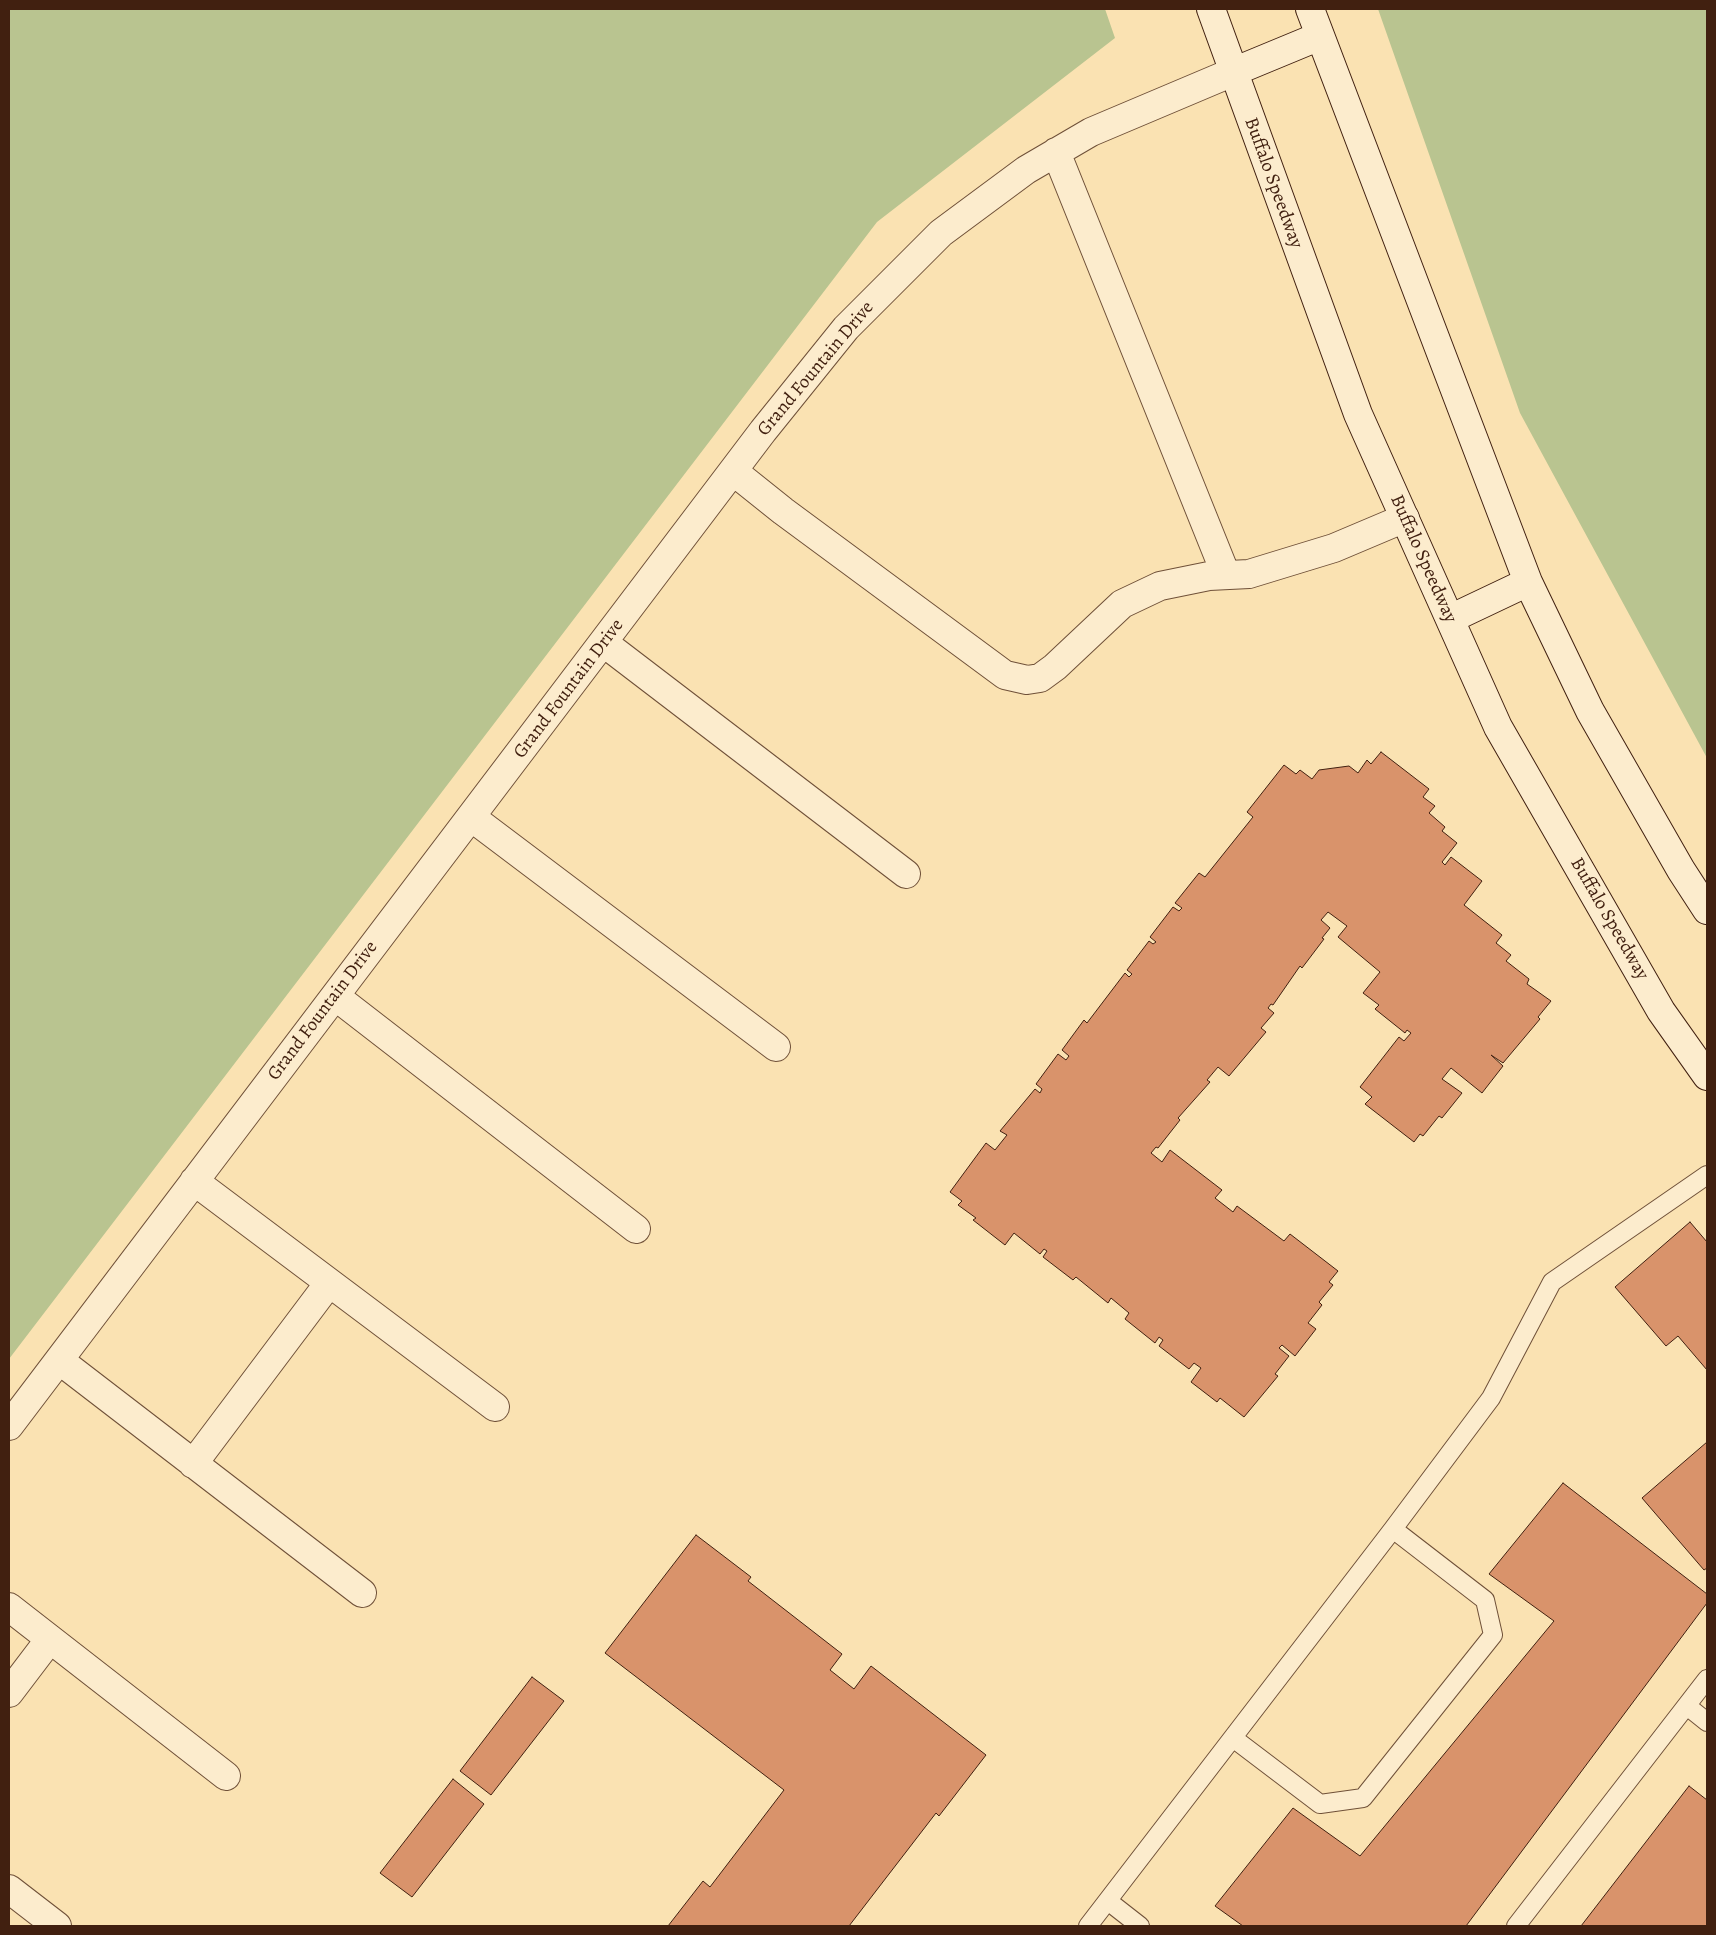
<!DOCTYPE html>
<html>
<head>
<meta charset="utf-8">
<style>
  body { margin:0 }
  #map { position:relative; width:1716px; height:1935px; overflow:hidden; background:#fae2b2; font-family:Alegreya,serif }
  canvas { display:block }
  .frame { position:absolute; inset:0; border:10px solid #412010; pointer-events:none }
</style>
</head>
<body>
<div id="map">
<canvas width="1716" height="1935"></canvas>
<div class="frame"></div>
</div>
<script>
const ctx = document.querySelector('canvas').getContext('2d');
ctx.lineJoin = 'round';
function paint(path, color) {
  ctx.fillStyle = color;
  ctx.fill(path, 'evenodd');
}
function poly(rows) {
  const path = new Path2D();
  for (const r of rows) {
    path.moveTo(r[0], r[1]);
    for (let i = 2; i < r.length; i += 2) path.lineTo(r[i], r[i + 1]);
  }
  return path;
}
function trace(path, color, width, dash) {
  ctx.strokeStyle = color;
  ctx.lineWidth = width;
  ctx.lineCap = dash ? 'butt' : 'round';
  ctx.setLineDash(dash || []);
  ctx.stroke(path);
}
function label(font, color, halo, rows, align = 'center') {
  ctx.font = font + ' Alegreya,serif';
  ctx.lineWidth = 4.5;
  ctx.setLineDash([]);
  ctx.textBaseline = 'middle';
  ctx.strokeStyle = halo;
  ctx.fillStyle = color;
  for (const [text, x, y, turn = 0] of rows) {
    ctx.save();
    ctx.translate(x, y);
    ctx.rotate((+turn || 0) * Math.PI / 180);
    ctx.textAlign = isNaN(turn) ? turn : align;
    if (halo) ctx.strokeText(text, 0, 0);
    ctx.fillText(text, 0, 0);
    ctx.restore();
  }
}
paint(poly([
  [9,9,1105,9,1115,38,877,222,9,1359],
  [1378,9,1707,9,1707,758,1520,413]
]), '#b9c490');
const building = poly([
  [1381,752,1429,789,1423,797,1435,806,1429,813,1445,827,1442,831,1457,843,1442,862,1445,865,1451,857,1482,881,1464,905,1502,935,1496,943,1511,955,1506,961,1529,979,1527,984,1551,1001,1538,1017,1540,1019,1503,1063,1491,1055,1503,1066,1482,1093,1451,1068,1442,1079,1462,1093,1442,1118,1439,1116,1423,1136,1420,1134,1414,1142,1365,1104,1372,1097,1360,1087,1399,1037,1404,1041,1411,1033,1407,1030,1405,1033,1375,1009,1379,1005,1363,993,1380,972,1338,937,1347,926,1328,912,1321,920,1330,928,1322,938,1324,939,1302,968,1300,966,1273,1005,1271,1004,1268,1008,1274,1013,1261,1028,1266,1032,1229,1076,1218,1067,1207,1080,1210,1082,1178,1118,1180,1120,1158,1148,1156,1147,1151,1153,1162,1162,1170,1150,1222,1190,1215,1198,1233,1212,1237,1206,1284,1241,1290,1234,1338,1271,1329,1282,1333,1285,1319,1302,1322,1305,1308,1323,1316,1329,1295,1356,1282,1345,1279,1348,1289,1356,1275,1374,1278,1376,1244,1417,1220,1398,1217,1402,1191,1382,1201,1368,1194,1363,1189,1369,1159,1346,1163,1340,1159,1337,1155,1343,1125,1319,1129,1313,1111,1298,1108,1303,1076,1277,1073,1280,1043,1257,1047,1251,1044,1249,1040,1254,1014,1233,1005,1245,973,1220,976,1218,958,1205,962,1201,950,1192,986,1143,995,1150,1007,1135,1000,1131,1035,1089,1040,1093,1042,1089,1036,1084,1058,1054,1066,1060,1069,1056,1062,1050,1084,1020,1087,1023,1125,973,1129,977,1132,974,1127,970,1149,941,1153,944,1156,942,1150,937,1173,907,1179,911,1182,908,1175,903,1199,873,1205,877,1253,817,1247,812,1284,765,1296,774,1300,770,1312,779,1319,770,1349,766,1358,773,1367,760,1371,764,1381,752],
  [1690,1222,1707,1242,1707,1370,1678,1336,1666,1346,1615,1287,1690,1222],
  [1707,1442,1707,1568,1704,1570,1642,1498,1707,1442],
  [1563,1483,1707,1594,1707,1603,1466,1926,1243,1926,1215,1906,1293,1808,1360,1856,1554,1621,1489,1574,1563,1483],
  [696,1535,751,1577,748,1581,842,1654,830,1670,854,1689,871,1666,986,1755,939,1816,936,1813,849,1926,668,1926,703,1881,710,1887,784,1790,605,1653,696,1535],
  [532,1677,564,1701,491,1795,460,1771,532,1677],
  [453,1779,484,1804,412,1897,380,1873,453,1779],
  [1689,1786,1707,1800,1707,1926,1581,1926,1689,1786]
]);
paint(building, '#d9936b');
trace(building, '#412010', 1);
const service = poly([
  [1687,1706,1707,1722],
  [1233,1738,1320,1804,1363,1798,1493,1635,1485,1600,1393,1529],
  [1108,1901,1140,1926],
  [1088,1926,1393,1529,1491,1398,1552,1282,1707,1175],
  [1516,1926,1707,1679]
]);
const minor = poly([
  [1056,152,1226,575],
  [733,471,783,511,1005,675,1027,680,1040,678,1055,667,1122,604,1160,586,1209,576,1249,574,1334,548,1405,518],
  [604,643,906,874],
  [471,817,776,1047],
  [335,996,636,1229],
  [194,1181,495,1407],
  [59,1360,362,1593],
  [9,1426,763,431,846,328,941,233,1026,170,1091,132,1233,72],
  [193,1464,329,1283],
  [9,1607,226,1776],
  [9,1693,50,1639],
  [9,1889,57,1926]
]);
const secondary = poly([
  [1211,9,1358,414,1498,727,1661,1011,1707,1076],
  [1310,9,1528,582,1590,711,1681,870,1707,910],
  [1233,72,1320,36],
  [1450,619,1528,582]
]);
trace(service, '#6f5038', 20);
trace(minor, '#6f5038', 30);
trace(secondary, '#412010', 30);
trace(service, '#fceccd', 18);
trace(minor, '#fceccd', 28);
trace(secondary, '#fceccd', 28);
label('19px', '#412010', '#fceccd', [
  ["Buffalo Speedway",1273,183,70],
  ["Grand Fountain Drive",816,369,-50],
  ["Buffalo Speedway",1423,559,66],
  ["Grand Fountain Drive",569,689,-53],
  ["Buffalo Speedway",1609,919,60],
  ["Grand Fountain Drive",323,1011,-53]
]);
</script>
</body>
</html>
